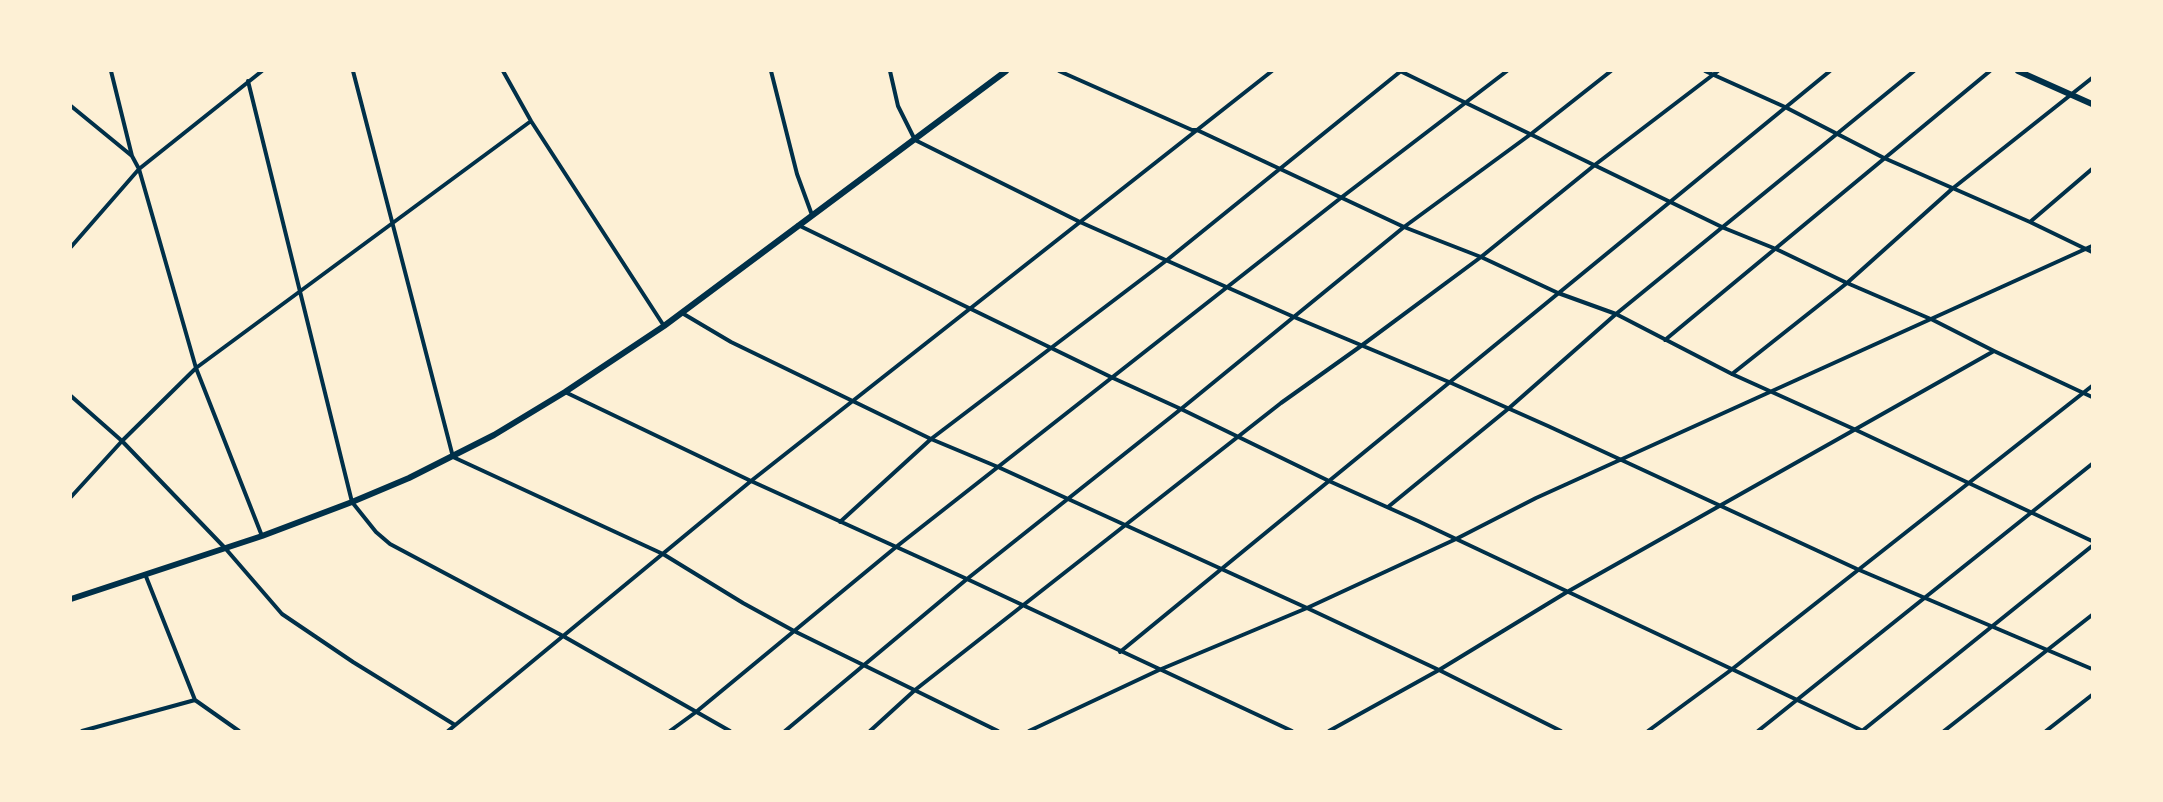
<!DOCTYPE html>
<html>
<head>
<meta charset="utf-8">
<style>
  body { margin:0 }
  #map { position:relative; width:2163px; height:802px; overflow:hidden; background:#fdf0d5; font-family:Signika,sans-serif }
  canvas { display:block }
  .frame { position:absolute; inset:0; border:72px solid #fdf0d5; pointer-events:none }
</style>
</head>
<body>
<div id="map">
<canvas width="2163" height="802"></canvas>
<div class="frame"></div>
</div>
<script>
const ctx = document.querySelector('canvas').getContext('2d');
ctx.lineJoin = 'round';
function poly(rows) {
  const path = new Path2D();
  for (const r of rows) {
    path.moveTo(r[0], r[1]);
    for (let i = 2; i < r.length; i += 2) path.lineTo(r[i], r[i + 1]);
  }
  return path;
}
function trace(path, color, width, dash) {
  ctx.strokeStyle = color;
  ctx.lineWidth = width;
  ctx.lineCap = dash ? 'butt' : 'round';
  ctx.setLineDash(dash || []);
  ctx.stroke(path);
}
trace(poly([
  [111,71,132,156],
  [353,71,453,457,663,554,743,603,794,631,998,731],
  [503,71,531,121,664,326],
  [771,71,797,174,812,215],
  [890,71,898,106,915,140,1080,222,1294,317,1449,382,1548,426,1857,569,2092,669],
  [1059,71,1192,130,1197,130,1404,227,1481,257,1558,293,1616,314,1732,374,1856,430,2092,541],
  [1400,71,1724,228,1776,249,1847,283,1933,320,1994,351,2092,397],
  [1705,71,1785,107,1884,158,2030,222,2092,252],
  [248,81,352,502,376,532,390,544,563,636,730,731],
  [71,106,132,156,139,169,196,368,262,536],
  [2030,222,2092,169],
  [798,225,1113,378,1181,409,1329,481,1418,521,1863,731],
  [71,247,139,169,262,71],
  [682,313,731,342,931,439,998,467,1307,608,1439,670,1561,731],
  [1665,340,1990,71],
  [1732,374,1847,283,1952,189,2092,78],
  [565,392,751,481,967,579,1292,731],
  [71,396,122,441,225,548,282,614,353,662,455,725],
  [71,497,122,441,196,368,531,121],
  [1388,507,1508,409,1616,314,1914,71],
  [840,522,931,439,1167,260,1401,71],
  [145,574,195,700,239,731],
  [1120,652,1830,71],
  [82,731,195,700],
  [448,731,751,481,1272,71],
  [670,731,696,712,896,547,1342,197,1507,71],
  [785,731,967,579,1181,409,1404,227,1531,134,1611,71],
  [870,731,915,690,1281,403,1361,346,1481,257,1596,164,1718,71],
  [1029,731,1159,670,1307,608,1456,539,1536,498,2092,246],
  [1329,731,1439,670,1567,592,1994,351],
  [1648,731,1731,670,2092,386],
  [1758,731,2092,464],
  [1862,731,2092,546],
  [1944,731,2092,615],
  [2046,731,2092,695]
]), '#003049', 4);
trace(poly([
  [2018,71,2092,104],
  [71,599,262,536,352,502,409,478,494,435,565,392,664,326,1006,71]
]), '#003049', 6);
</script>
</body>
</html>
